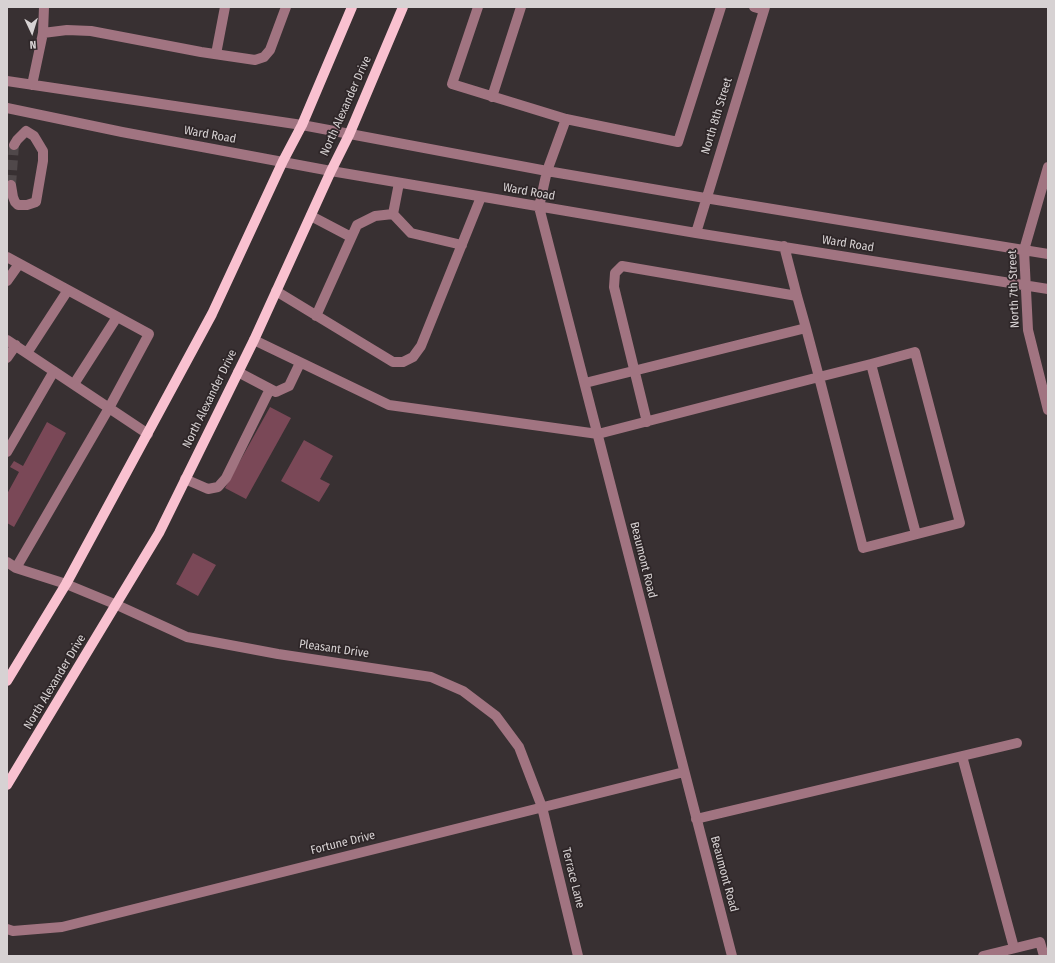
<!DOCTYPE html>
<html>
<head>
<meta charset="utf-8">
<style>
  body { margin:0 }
  #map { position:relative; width:1055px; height:963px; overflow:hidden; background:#383032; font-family:"Fira Sans Condensed",sans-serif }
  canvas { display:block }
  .frame { position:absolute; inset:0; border:8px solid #d7d2d3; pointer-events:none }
  .north { position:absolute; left:12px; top:12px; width:40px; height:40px; -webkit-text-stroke:3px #2e2628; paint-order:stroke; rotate:176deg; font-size:11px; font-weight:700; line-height:16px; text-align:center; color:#d7d2d3 }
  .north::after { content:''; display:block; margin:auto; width:14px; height:18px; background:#d7d2d3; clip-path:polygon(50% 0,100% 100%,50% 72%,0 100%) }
</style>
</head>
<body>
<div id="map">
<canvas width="1055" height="963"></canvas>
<div class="frame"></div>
<div class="north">N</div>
</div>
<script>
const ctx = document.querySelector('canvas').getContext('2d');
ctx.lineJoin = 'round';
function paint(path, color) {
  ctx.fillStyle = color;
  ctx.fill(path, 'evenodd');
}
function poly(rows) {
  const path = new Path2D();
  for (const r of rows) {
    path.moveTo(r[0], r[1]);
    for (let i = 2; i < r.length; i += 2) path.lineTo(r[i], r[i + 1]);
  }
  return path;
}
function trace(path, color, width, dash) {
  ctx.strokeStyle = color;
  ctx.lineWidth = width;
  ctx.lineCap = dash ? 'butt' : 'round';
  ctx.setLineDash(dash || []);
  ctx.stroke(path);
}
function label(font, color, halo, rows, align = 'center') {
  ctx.font = font + ' "Fira Sans Condensed",sans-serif';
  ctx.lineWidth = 3.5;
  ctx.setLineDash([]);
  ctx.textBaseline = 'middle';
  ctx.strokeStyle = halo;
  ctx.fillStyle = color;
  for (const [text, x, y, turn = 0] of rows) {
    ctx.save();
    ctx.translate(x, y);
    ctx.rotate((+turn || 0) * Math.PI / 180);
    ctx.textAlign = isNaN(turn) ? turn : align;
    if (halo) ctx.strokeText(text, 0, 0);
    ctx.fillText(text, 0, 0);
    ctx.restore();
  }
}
paint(poly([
  [270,407,291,418,246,499,225,488],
  [47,422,66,433,14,527,7,523,7,494,19,472,10,467,14,461,23,466],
  [304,440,333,456,320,479,330,484,319,502,281,481],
  [193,553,216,565,198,596,176,584]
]), '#7a4857');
trace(poly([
  [11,185,14,145]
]), '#50484a', 10, [10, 5]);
trace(poly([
  [478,7,452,84,566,119,678,142,721,7],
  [754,7,764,10],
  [43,33,67,30,91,31,201,52,255,60,264,57,270,50,286,7],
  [216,54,225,7],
  [7,81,302,125,547,171,705,198,1048,254],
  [32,85,43,33,44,7],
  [492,97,521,7],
  [7,108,122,132,331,171,696,233,1048,289],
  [566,119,547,171,539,207,732,956],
  [1048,167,1024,250,1028,330,1048,410],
  [11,185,13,197,15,202,18,205,27,205,36,202,43,161,43,151,34,136,26,131,17,140,14,145],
  [393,214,411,233,462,245],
  [311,216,351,237],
  [696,233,765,7],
  [7,257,149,334,109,408,16,568],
  [7,281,19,264],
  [276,291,393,362,403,362,413,357,421,346,481,197],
  [316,316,357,225,375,216,393,214,399,183],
  [7,340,148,434],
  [254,340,389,405,598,434,819,377,871,364,915,352,960,523,863,548,819,377,806,328,797,296,784,246],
  [27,353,68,290],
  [7,358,16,345],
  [871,364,916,534],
  [238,372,276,392,289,386,300,363],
  [585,383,806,328],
  [74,384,117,317],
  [647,422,614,287,615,273,622,266,797,296],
  [7,452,54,371],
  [185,479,208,489,218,487,226,478,270,389],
  [7,562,16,568,66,584,117,605,187,637,278,654,431,677,463,691,496,716,519,747,542,807,578,956],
  [962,756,1014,948],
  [696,819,1017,743],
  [7,929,13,931,62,927,684,772],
  [983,956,1040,942,1044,956]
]), '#a17481', 10);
trace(poly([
  [7,681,66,584,212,314,283,161,302,125,352,7],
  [7,785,159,533,254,340,331,171,349,135,403,7]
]), '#f9c1d0', 10);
label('12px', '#d7d2d3', '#2e2628', [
  ["North Alexander Drive",346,106,-66],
  ["North 8th Street",717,116,-73],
  ["Ward Road",210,135,10],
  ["Ward Road",529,192,10],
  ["Ward Road",848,244,9],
  ["North 7th Street",1014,289,-92],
  ["North Alexander Drive",210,399,-64],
  ["Beaumont Road",643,560,76],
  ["Pleasant Drive",334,649,8],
  ["North Alexander Drive",55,682,-59],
  ["Fortune Drive",343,843,-14],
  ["Beaumont Road",724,874,75],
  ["Terrace Lane",573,878,76]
]);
</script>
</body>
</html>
